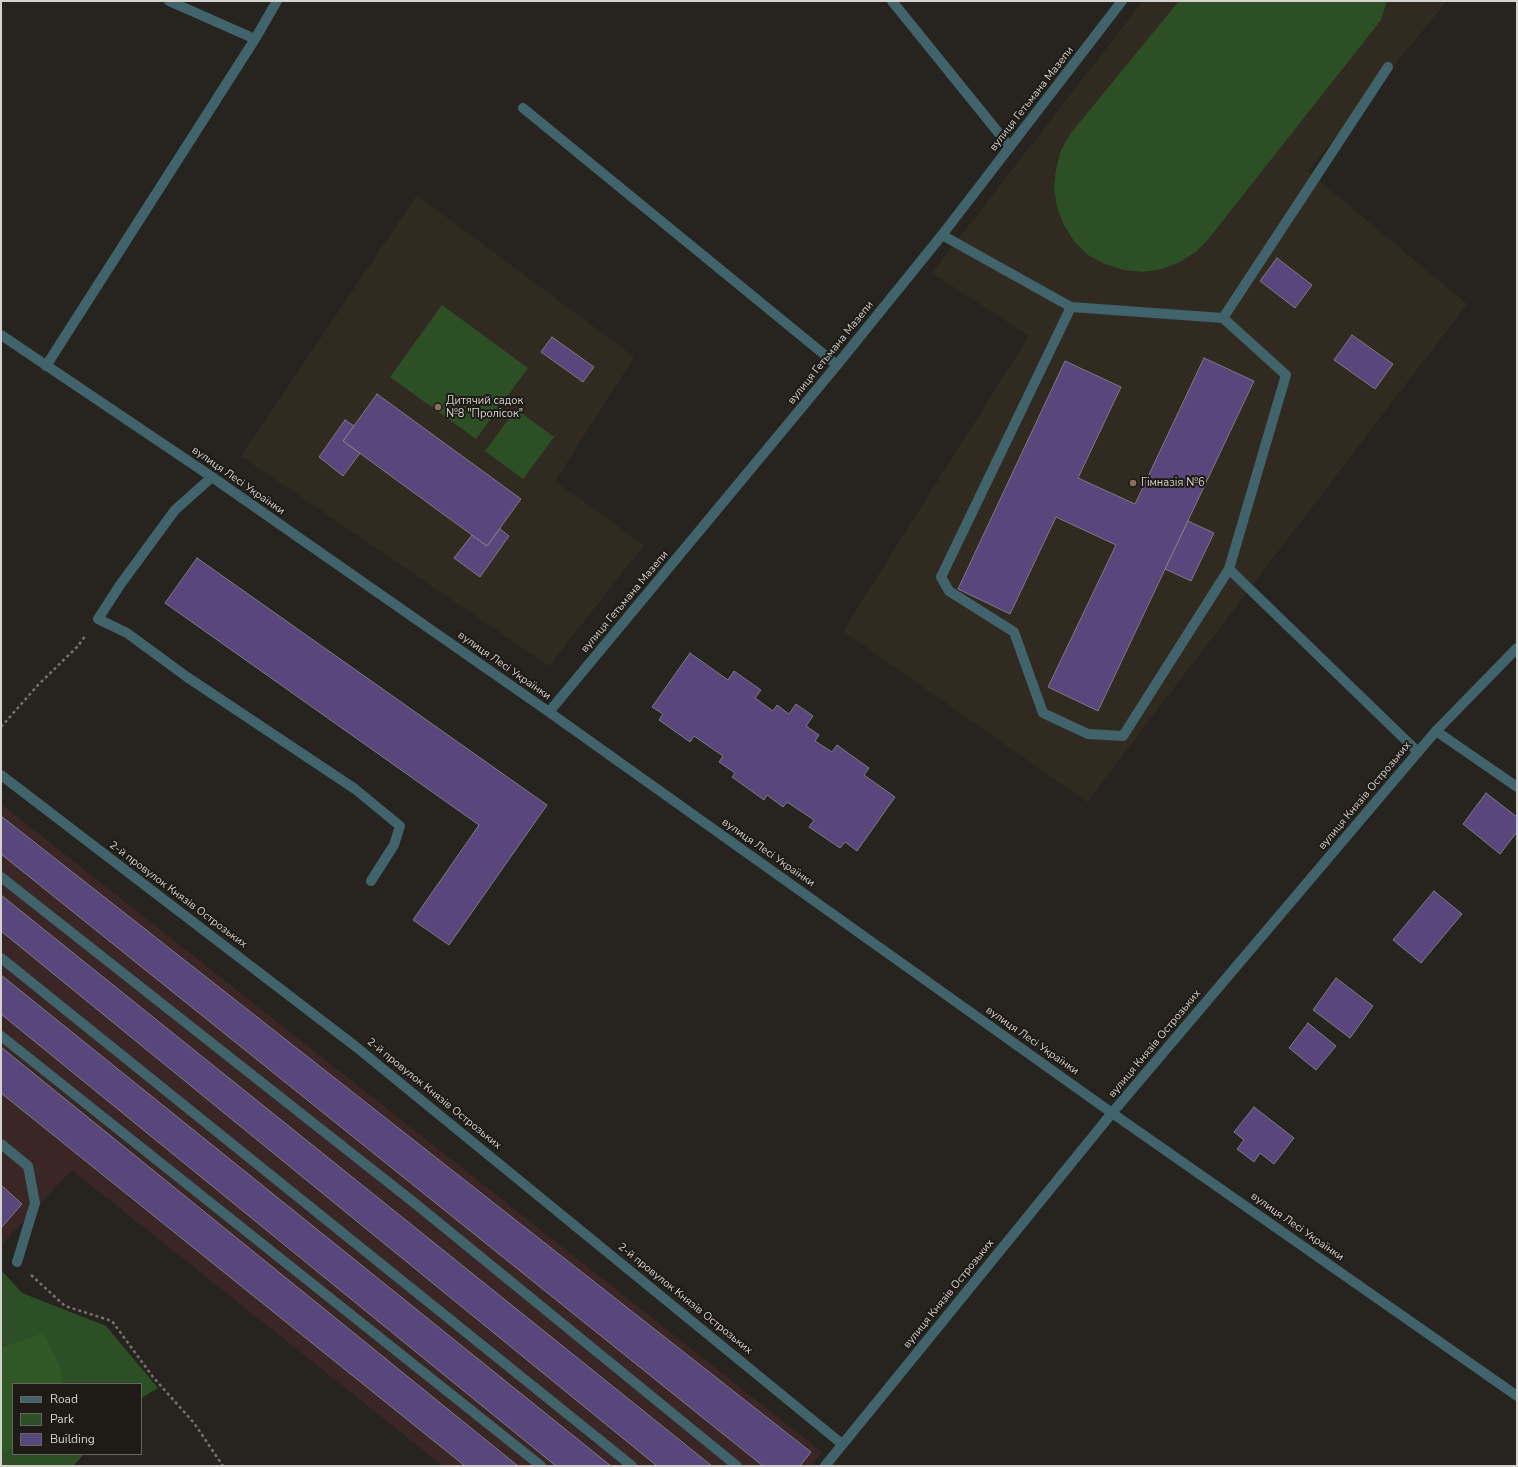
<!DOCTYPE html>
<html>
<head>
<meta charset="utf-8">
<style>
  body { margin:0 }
  #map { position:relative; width:1518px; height:1467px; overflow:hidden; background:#27241f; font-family:"Nunito Sans",sans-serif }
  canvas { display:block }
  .frame { position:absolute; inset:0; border:2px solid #d4d2ce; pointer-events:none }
  .legend { position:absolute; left:12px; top:1383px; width:130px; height:72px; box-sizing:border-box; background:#1e1a15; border:1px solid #67645f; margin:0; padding:5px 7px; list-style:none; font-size:12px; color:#d4d2ce }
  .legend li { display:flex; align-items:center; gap:8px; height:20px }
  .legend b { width:20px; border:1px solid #67645f }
</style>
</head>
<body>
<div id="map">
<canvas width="1518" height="1467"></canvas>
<div class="frame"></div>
<ul class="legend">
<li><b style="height:5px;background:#41636b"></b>Road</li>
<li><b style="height:11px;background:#2d4f25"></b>Park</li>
<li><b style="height:11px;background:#58467d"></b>Building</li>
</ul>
</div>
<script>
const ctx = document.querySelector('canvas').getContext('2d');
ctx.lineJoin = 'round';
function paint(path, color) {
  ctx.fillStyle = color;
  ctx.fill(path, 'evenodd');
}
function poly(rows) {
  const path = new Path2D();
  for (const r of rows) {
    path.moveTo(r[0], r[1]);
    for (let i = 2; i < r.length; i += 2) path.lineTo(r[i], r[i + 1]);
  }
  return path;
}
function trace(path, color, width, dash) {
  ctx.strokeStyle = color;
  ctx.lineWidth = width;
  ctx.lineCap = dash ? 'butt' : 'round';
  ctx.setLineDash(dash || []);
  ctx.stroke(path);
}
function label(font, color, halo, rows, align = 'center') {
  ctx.font = font + ' "Nunito Sans",sans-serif';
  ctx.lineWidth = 4;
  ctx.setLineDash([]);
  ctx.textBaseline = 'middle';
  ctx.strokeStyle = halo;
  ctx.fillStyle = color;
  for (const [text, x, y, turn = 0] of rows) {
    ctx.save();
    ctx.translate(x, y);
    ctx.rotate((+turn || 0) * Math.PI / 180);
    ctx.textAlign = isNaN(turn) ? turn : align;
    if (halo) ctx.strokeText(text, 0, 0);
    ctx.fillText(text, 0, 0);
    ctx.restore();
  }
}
paint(poly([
  [1143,1,1447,1,1308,171,1467,304,1087,802,843,631,1029,336,932,273],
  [417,195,634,357,555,481,644,545,549,666,241,456]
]), '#312a20');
paint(poly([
  [1,804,822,1452,811,1466,443,1466,72,1170,1,1245]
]), '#392625');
paint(poly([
  [1179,1,1387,1,1381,20,1210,237,1197,251,1180,262,1162,269,1143,272,1124,270,1105,264,1088,255,1074,241,1064,225,1057,207,1054,188,1056,169,1061,150,1071,133],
  [442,305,528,368,476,439,390,377],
  [516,409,554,437,523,479,485,451],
  [1,1270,22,1293,106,1326,158,1388,141,1398,141,1384,13,1384,13,1454,84,1454,73,1466,1,1466]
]), '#2d4f25');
paint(poly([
  [43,1333,61,1369,61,1384,13,1384,13,1447,4,1453,1,1452,1,1348]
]), '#305826');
const building = poly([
  [1277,258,1312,285,1295,308,1260,281,1277,258],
  [1352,335,1393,364,1375,389,1334,360,1352,335],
  [552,337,594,367,583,382,541,352,552,337],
  [1204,358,1254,381,1098,711,1048,687,1116,545,1056,517,1010,614,958,589,1065,361,1121,387,1078,478,1135,504,1204,358],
  [377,394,521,499,487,546,343,441,377,394],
  [345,420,354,426,343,441,360,453,343,476,319,457,345,420],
  [1188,521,1214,533,1191,581,1165,569,1188,521],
  [500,529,509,536,480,577,454,558,472,535,487,546,500,529],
  [197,558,547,805,449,945,413,920,479,825,165,603,197,558],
  [690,653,728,680,734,671,761,690,755,698,773,711,777,705,789,714,796,704,813,716,806,726,819,735,815,741,832,752,837,745,869,768,864,775,895,797,857,851,845,842,840,848,809,827,814,820,787,802,783,807,767,795,764,800,732,777,735,773,719,762,723,756,694,736,690,742,659,720,663,714,652,707,690,653],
  [1486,793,1517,817,1517,832,1500,854,1463,824,1486,793],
  [1,816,811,1452,800,1466,763,1466,1,854,1,816],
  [1434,891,1462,914,1421,963,1393,940,1434,891],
  [1,895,712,1466,657,1466,1,931,1,895],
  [1,975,611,1466,556,1466,1,1014,1,975],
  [1336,978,1373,1006,1350,1038,1313,1010,1336,978],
  [1308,1023,1336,1046,1316,1070,1289,1048,1308,1023],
  [1,1047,518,1466,465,1466,1,1093,1,1047],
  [1254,1107,1294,1138,1274,1164,1260,1153,1254,1162,1237,1149,1244,1140,1234,1132,1254,1107],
  [1,1185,22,1204,1,1228,1,1185]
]);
paint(building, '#58467d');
trace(building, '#7d7b82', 1);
trace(poly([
  [1,727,38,685,77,647,86,635],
  [31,1275,65,1306,112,1321,153,1377,194,1423,223,1466]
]), '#76736f', 2.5, [3, 3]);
trace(poly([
  [523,108,837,365],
  [942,235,1071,307,1223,318,1388,67],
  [1071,307,941,577,949,591,1014,632,1043,713,1088,734,1123,736,1229,569],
  [1223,318,1286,375,1229,569,1418,752],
  [1436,731,1517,787],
  [1,877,417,1205,737,1466],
  [1,958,632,1466],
  [1,1036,541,1466],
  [1,1144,28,1166,35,1203,17,1262]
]), '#41636b', 10);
trace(poly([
  [169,1,255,39,277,1],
  [892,1,1010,147],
  [1,335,212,477,549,712,1112,1113,1517,1396],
  [46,366,255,39],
  [212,477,175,510,120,585,98,619,127,633,187,677,355,789,400,826,394,845,371,881],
  [549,712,837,365,942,235,1122,1],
  [1,775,355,1046,842,1444],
  [825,1466,1112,1113,1418,752,1436,731,1517,648]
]), '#41636b', 10);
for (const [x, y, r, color] of [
  [438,407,4,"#8d6e63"],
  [1133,483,4,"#8d6e63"]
]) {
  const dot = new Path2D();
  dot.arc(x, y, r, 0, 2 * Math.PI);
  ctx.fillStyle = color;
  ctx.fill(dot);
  trace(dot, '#1e1a15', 1.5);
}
label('11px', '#d4d2ce', '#1e1a15', [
  ["вулиця Гетьмана Мазепи",1032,99,-52],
  ["вулиця Гетьмана Мазепи",831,353,-51],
  ["вулиця Лесі Українки",238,481,35],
  ["вулиця Гетьмана Мазепи",625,602,-50],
  ["вулиця Лесі Українки",504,666,35],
  ["вулиця Князів Острозьких",1365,796,-50],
  ["вулиця Лесі Українки",768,853,35],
  ["2-й провулок Князів Острозьких",178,895,37],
  ["вулиця Лесі Українки",1032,1041,35],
  ["вулиця Князів Острозьких",1155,1044,-50],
  ["2-й провулок Князів Острозьких",434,1094,39],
  ["вулиця Лесі Українки",1297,1227,35],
  ["вулиця Князів Острозьких",949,1294,-51],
  ["2-й провулок Князів Острозьких",685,1299,39]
]);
label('11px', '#d4d2ce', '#1e1a15', [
  ["Дитячий садок",446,401],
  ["№8 \"Пролісок\"",446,414],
  ["Гімназія №6",1141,483]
], 'left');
</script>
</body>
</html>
